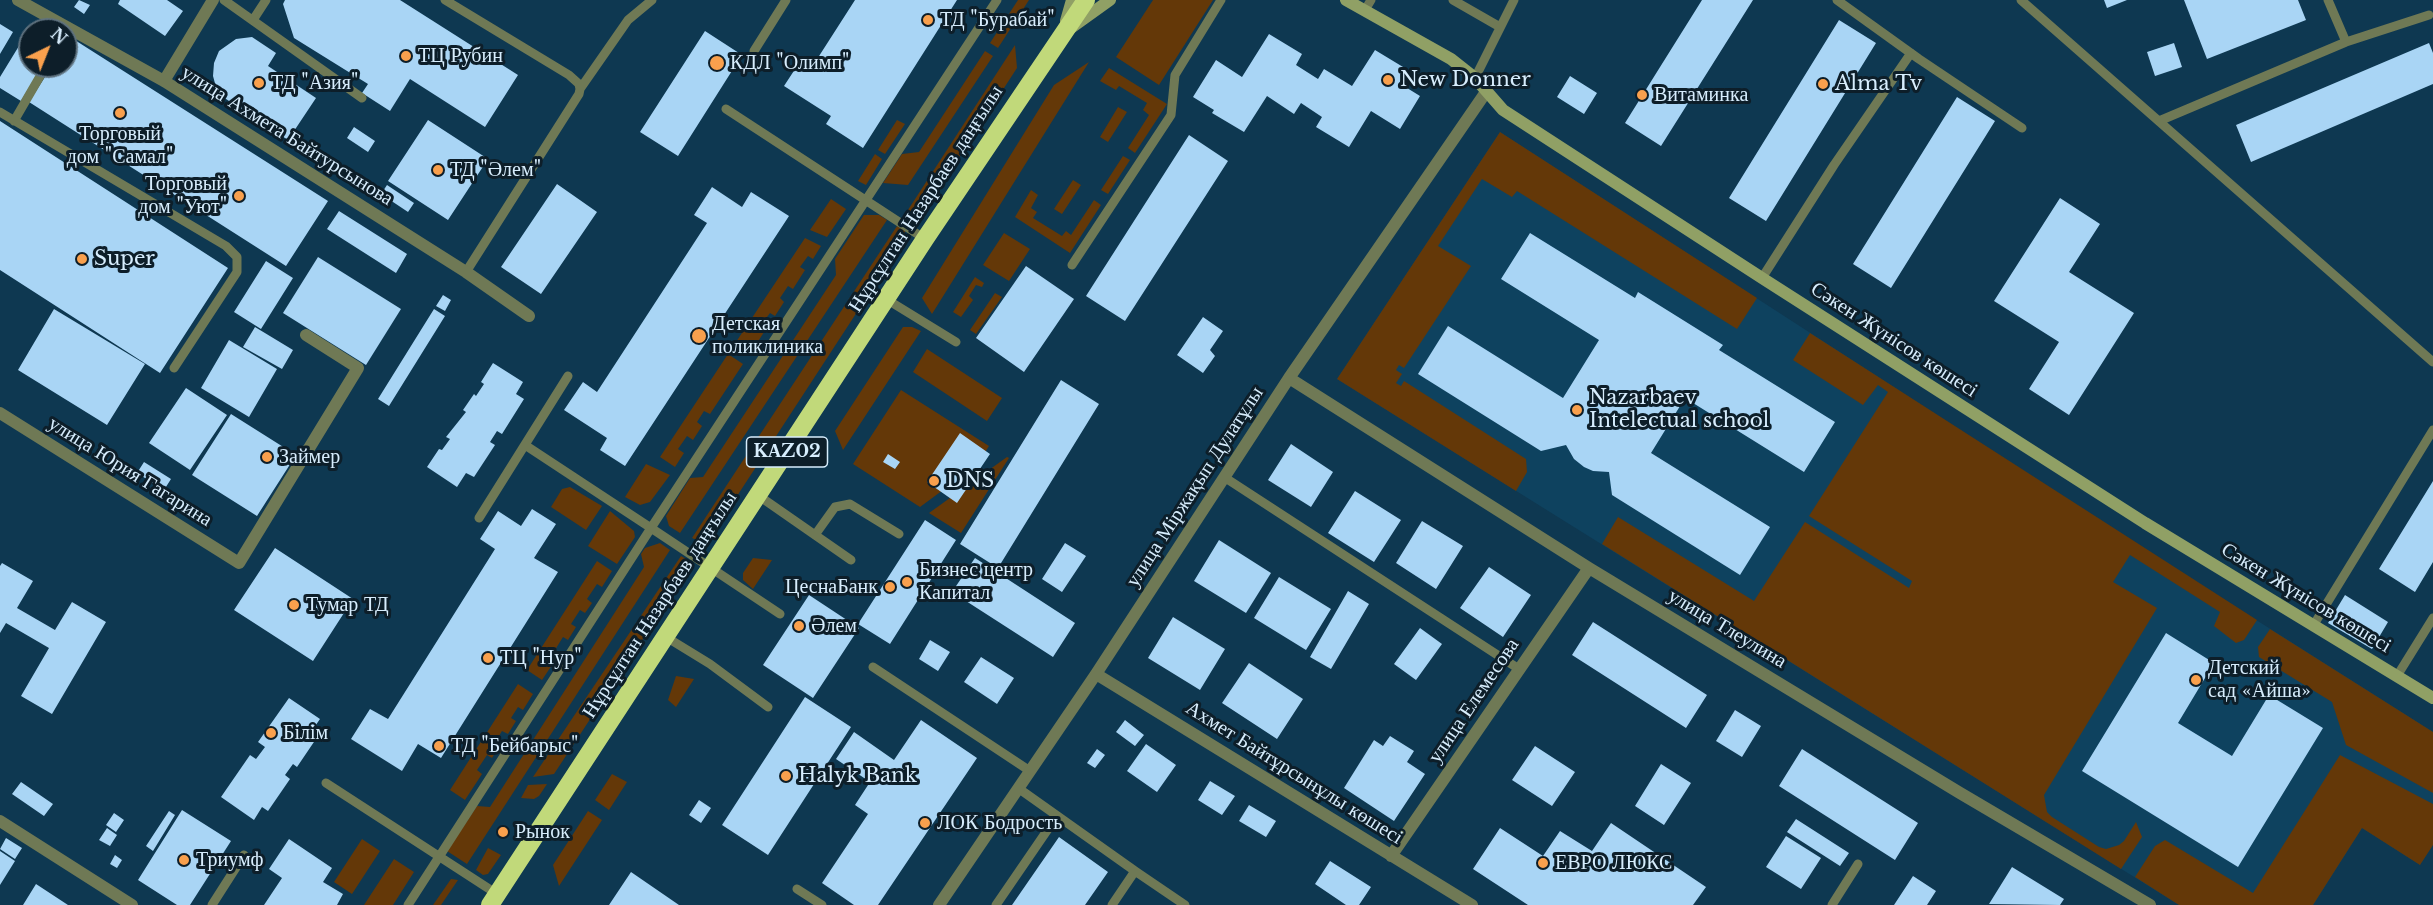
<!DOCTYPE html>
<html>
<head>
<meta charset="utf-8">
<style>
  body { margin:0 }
  #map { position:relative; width:2433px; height:905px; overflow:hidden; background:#0e3851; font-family:"Libre Baskerville",serif }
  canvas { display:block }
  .north { position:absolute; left:18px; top:18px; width:60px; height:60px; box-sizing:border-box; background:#0d1e29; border:2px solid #5e717e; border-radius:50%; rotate:43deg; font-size:16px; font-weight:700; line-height:24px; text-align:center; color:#d7edfd }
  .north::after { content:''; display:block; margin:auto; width:21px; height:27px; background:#f9a04d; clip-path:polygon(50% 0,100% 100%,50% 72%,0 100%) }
</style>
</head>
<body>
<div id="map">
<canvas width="2433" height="905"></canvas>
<div class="north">N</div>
</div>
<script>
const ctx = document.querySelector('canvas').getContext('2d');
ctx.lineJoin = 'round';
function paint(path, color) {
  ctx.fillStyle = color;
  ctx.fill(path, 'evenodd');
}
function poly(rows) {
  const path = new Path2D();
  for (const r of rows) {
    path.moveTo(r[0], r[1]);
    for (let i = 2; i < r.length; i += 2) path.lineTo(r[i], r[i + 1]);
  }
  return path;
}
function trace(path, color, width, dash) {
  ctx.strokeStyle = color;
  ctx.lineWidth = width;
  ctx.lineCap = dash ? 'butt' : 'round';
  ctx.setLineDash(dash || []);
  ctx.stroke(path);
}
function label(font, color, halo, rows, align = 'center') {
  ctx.font = font + ' "Libre Baskerville",serif';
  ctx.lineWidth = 6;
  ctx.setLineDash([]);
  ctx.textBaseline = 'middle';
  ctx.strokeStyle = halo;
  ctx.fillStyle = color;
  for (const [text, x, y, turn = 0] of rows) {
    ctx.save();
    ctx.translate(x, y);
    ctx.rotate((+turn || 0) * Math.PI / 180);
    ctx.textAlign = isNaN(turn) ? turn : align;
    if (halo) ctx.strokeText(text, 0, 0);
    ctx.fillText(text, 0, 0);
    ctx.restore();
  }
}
paint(poly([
  [1500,132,2130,540,2433,732,2433,845,2420,865,2362,828,2313,905,2179,905,1337,379]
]), '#0e425f');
paint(poly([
  [1018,0,1029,0,998,48,990,43],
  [1153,0,1213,0,1159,85,1116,57],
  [1015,45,1017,68,921,216,913,217,906,213],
  [985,51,993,56,908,185,883,183,902,154,919,152],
  [1089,62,932,314,922,298,1054,85],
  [1109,68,1167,104,1135,153,1128,148,1149,115,1143,110,1147,103,1119,86,1116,90,1100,81],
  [1118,107,1127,112,1108,142,1100,137],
  [897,120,905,124,885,154,878,150],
  [1500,132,1757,298,1737,329,1517,191,1512,197,1482,179,1438,246,1471,266,1404,368,1399,365,1396,370,1402,374,1396,383,1401,386,1404,381,1526,459,1527,472,1516,491,1337,379],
  [875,154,882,159,866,185,858,181],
  [1123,156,1130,160,1108,194,1101,190],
  [1073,180,1081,185,1062,214,1054,209],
  [1031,190,1038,195,1031,208,1037,212,1033,218,1062,236,1066,231,1071,235,1094,200,1101,205,1070,253,1015,217],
  [831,199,846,209,827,237,810,230],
  [864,215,879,215,887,220,680,533,669,526,666,516,690,478,703,477,836,275,835,259],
  [897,226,905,231,904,240,709,539,699,541,692,538],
  [1004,233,1030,249,1009,281,983,265],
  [805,238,821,246,813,259,808,256,800,267,805,270,793,289,788,286,780,298,784,302,775,316,770,313,761,325,766,329,750,354,734,345],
  [975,277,984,283,982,287,976,285,969,296,973,300,961,317,953,312],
  [995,293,1002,297,976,334,970,330],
  [903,327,912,327,921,331,843,450,835,431],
  [1810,333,2257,620,2244,640,2236,643,2214,626,2220,612,2130,555,2113,582,2157,608,2044,795,2047,812,2052,817,2099,847,2106,849,2119,845,2124,841,2136,822,2142,837,2121,869,1602,544,1618,517,1754,601,1805,522,1909,588,1912,581,1809,516,1888,392,1878,385,1863,405,1793,360],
  [927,349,1002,398,987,421,913,372],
  [728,354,743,364,710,414,704,411,697,422,702,426,693,440,687,436,678,449,684,453,675,467,660,457],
  [901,390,989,446,977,465,920,507,853,464],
  [1007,457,1009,458,961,533,929,513],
  [646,464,670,475,650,502,640,505,625,497],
  [570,487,602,506,586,530,551,507,562,489],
  [610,511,634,531,635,537,617,564,588,546],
  [660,543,670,550,467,864,447,851,477,806,490,807,644,567,641,554,645,548],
  [681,556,686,559,689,569,554,774,533,777],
  [753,558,772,560,753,589,743,580,743,573],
  [597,561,612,571,602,587,597,584,587,599,592,603,585,613,580,610,571,624,576,627,568,640,563,637,555,650,560,653,542,680,527,670],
  [2270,629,2433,732,2433,793,2346,745,2332,702,2259,657,2258,647],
  [676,676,694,679,676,707,668,700],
  [518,684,533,694,523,710,518,707,511,718,516,721,508,734,502,731,494,744,499,747,492,758,487,755,477,770,482,774,465,800,450,790],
  [2340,755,2433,804,2433,845,2420,865,2362,828,2313,905,2179,905,2135,877,2155,846,2165,840,2253,893],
  [612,774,627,782,609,810,595,800],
  [547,784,539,796,534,799,521,798,528,785],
  [588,811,602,820,559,886,553,865],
  [362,839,380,851,352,894,334,882],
  [488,848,501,855,488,874,483,875,476,870],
  [394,859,414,872,393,905,364,905],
  [451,879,458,880,441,905,433,905]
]), '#643808');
paint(poly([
  [79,0,90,5,84,14,74,7],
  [120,0,167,0,183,11,165,36,118,4],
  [285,0,400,0,518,75,485,127,410,79,390,111,362,93,368,84,294,38,283,4],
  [855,0,957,0,863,148,826,124,831,116,784,86,801,60,812,67],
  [1702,0,1753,0,1661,146,1625,123],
  [2104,0,2127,0,2107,8],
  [2184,0,2298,0,2306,20,2207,59],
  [1839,20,1876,43,1766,221,1729,198],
  [0,24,13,32,0,54],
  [705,31,742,55,678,156,640,132],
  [1269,34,1302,54,1296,65,1318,79,1324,69,1352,86,1375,50,1408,70,1399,83,1420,96,1400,129,1371,111,1349,147,1316,127,1322,117,1301,103,1294,114,1267,96,1244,132,1212,113,1214,110,1193,97,1216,60,1242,77],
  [70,37,328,201,286,266,29,102,52,66,66,66,66,43],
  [252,37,276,53,268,66,316,98,288,140,223,97,216,87,213,76,214,63,219,51,236,39],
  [22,41,30,47,30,66,42,66,21,101,0,88,0,77],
  [2174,43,2182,67,2155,76,2147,52],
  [2429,43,2433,53,2433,84,2251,162,2236,125],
  [1570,76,1597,93,1584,114,1557,97],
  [1957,97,1995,121,1891,288,1853,264],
  [428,120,488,159,448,220,388,181],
  [0,121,228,268,160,373,0,270],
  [354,127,375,141,368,152,347,138],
  [1189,135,1228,161,1125,321,1086,296],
  [557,184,597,212,541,294,501,267],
  [387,185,414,203,408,212,381,194],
  [712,187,742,207,751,192,789,216,625,466,600,450,607,438,564,410,583,382,597,392,707,223,694,215],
  [2060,198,2100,224,2069,272,2134,313,2069,415,2029,389,2059,342,1994,301],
  [339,211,407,254,396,273,327,229],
  [1530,233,1635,298,1638,292,1723,345,1719,350,1835,422,1804,472,1685,398,1651,453,1770,527,1740,575,1612,495,1609,472,1593,471,1584,467,1574,459,1566,445,1541,451,1418,374,1448,326,1563,398,1599,340,1501,279],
  [318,257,401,309,366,365,283,313],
  [266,261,293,278,261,329,234,312],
  [1026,266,1074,299,1024,372,976,338],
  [443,295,451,300,445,311,436,306],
  [54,309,145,364,107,425,18,370],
  [434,309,445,316,389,406,378,399],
  [1203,317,1223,331,1210,350,1215,356,1203,373,1177,355],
  [255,327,293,350,282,369,243,347],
  [229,340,277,369,249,417,201,388],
  [493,363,523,382,516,394,524,399,502,434,497,431,490,442,495,445,474,477,466,473,457,487,427,467,439,449,442,450,450,439,446,437,466,412,463,410,474,394,476,396,484,384,481,382],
  [1061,380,1099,404,998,568,960,544],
  [186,388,227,415,190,470,149,443],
  [231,414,296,455,257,516,192,475],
  [960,433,990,454,957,503,927,482],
  [1291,444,1333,472,1311,507,1268,480],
  [888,454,900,462,895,469,883,462],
  [144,462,171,479,164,490,137,473],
  [2433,481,2433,562,2415,592,2379,569],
  [1355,491,1401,520,1374,562,1328,533],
  [532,509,556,524,534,558,558,572,441,758,418,744,402,771,351,739,370,709,388,719,495,549,480,539,498,511,521,526],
  [925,520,956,540,890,644,858,624],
  [1422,521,1463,546,1436,589,1396,563],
  [1219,540,1271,573,1246,613,1194,581],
  [1065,543,1086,556,1062,592,1042,579],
  [275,548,353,599,313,661,234,610],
  [975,558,1075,623,1053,657,952,592],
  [2,563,33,581,17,608,55,630,72,602,106,622,52,714,21,696,49,648,6,623,0,633,0,566],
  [1489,567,1531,595,1503,637,1460,608],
  [1279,577,1331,609,1306,650,1254,618],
  [1348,591,1369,604,1331,669,1310,657],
  [809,595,859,628,813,698,763,665],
  [2345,595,2388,622,2372,649,2328,623],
  [1173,617,1225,649,1200,690,1148,658],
  [1593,622,1707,695,1686,728,1572,655],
  [1420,628,1442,644,1416,680,1394,664],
  [2166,633,2214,663,2178,723,2232,756,2269,695,2323,728,2238,867,2082,771],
  [930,640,950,652,938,671,919,659],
  [981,657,1014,678,997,704,964,682],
  [1249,663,1303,699,1277,739,1222,703],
  [805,697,851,727,768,855,722,825],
  [289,698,320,719,311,732,318,736,297,767,293,764,285,775,290,779,268,811,262,807,254,820,221,797,250,755,256,759,265,747,258,742],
  [1735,710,1761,726,1742,757,1716,741],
  [921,720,977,758,878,905,854,905,822,883,868,814,855,805,870,782,836,759,854,732,894,760],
  [1125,720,1144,735,1135,746,1116,732],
  [1390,736,1414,751,1407,762,1425,774,1394,821,1344,788,1374,740,1383,746],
  [1146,744,1176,765,1157,792,1127,771],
  [1535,746,1575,772,1552,806,1512,780],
  [1097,749,1105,755,1095,768,1087,763],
  [1802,749,1918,823,1895,860,1779,786],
  [1661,764,1691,783,1664,825,1635,806],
  [1210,781,1235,796,1222,815,1198,800],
  [21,782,53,804,44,816,12,794],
  [699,800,711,808,701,823,689,815],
  [1249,805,1276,821,1266,837,1239,821],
  [182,810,231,841,190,905,177,905,138,880],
  [169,811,175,815,153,851,146,846],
  [114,813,124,820,116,832,106,825],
  [1796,819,1849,853,1840,866,1787,832],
  [1611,823,1706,887,1693,905,1528,905,1473,869,1500,828,1543,856,1560,831,1592,851],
  [107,828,117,835,110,846,99,840],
  [1786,836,1821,858,1801,889,1766,867],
  [1059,837,1108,872,1085,905,1012,905],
  [6,838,22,848,15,859,0,849],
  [289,839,332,868,323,882,343,894,337,905,264,905,282,878,269,869],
  [0,851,15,861,0,885],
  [115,855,122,860,117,868,110,864],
  [1330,861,1371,887,1359,905,1346,905,1315,884],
  [2012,867,2064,899,2060,905,1989,904],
  [631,872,679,905,609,905],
  [1913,876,1936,891,1927,905,1894,905],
  [36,884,68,905,23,905]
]), '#a9d5f5');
trace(poly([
  [224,0,362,98],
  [445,0,569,75,579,84,580,89,579,94,466,272],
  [1453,0,1500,27],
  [1837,0,1919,59,2022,128],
  [2021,0,2433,362],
  [2328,0,2346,42],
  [1365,10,1371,0],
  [253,20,266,0],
  [754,51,786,0],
  [1475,78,1514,0],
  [580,89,628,20,652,0],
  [726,109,925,239],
  [0,112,226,246,237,257,237,272,174,368],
  [14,121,46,66],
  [2159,121,2346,42,2429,15],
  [1072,265,1171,115,1175,75,1221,0],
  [1762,278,1834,165,1911,53],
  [886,299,956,342],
  [525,445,651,528,997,0],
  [1224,477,1519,669],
  [759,496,851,560],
  [479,518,568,376],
  [815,535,835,507,850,504,899,534],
  [2313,626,2433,430],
  [666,637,710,664,768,707],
  [873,667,1030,771],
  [2397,676,2433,618],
  [326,783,497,894],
  [1018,788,1135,871,1112,905],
  [1135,871,1185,905],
  [797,889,822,905],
  [212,905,244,855],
  [408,905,651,528,780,614],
  [996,905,1057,816],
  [1832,905,1858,864]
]), '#6f7955', 9);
trace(poly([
  [18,0,164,81,466,272,529,316],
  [164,81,213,0],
  [1289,378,1589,568,1960,793,2150,905],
  [0,413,239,563,358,368,306,335],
  [1096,674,1472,905],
  [0,821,132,905],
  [1391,856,1589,568],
  [939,905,1096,674,1289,378,1486,92]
]), '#6f7955', 12);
trace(poly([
  [1346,0,1451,59,1475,78,1503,110,1762,278,2145,523,2433,698],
  [1066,21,1072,0],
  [1071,28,1110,0]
]), '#90a065', 12);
trace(poly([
  [490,905,925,239,1086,0]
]), '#c1d97a', 18);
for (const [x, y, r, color] of [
  [928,20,6,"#f9a04d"],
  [406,56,6,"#f9a04d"],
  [717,63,8,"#f9a04d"],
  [1388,80,6,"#f9a04d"],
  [259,83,6,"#f9a04d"],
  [1823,84,6,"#f9a04d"],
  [1642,95,6,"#f9a04d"],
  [120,113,6,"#f9a04d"],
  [438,170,6,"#f9a04d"],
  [239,196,6,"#f9a04d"],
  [82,259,6,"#f9a04d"],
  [699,336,8,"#f9a04d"],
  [1577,410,6,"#f9a04d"],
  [267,457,6,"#f9a04d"],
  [934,481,6,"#f9a04d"],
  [907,582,6,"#f9a04d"],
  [890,587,6,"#f9a04d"],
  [294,605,6,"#f9a04d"],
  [799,626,6,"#f9a04d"],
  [488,658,6,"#f9a04d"],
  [2196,680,6,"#f9a04d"],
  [271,733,6,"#f9a04d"],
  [439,746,6,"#f9a04d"],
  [786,776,6,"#f9a04d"],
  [925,823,6,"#f9a04d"],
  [503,832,6,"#f9a04d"],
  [184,860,6,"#f9a04d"],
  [1543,863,6,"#f9a04d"]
]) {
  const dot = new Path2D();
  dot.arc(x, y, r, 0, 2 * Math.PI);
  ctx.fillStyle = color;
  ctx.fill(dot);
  trace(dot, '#0d1e29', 2);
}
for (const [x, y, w] of [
  [787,452,81]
]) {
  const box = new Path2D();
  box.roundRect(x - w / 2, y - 15, w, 30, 4.5);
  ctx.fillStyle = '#0d1e29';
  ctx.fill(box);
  trace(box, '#d7edfd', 1.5);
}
label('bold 18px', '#d7edfd', null, [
  ["KАZ02",787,452]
]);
label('20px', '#d7edfd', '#0d1e29', [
  ["ТД \"Бурабай\"",940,20],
  ["ТЦ Рубин",418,56],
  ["КДЛ \"Олимп\"",730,63],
  ["New Donner",1400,80],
  ["ТД \"Азия\"",271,83],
  ["Alma Tv",1835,84],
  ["Витаминка",1654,95],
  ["Торговый",120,134,"center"],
  ["дом \"Самал\"",120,157,"center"],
  ["ТД \"Әлем\"",450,170],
  ["Торговый",227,184,"right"],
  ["дом \"Уют\"",227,207,"right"],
  ["Super",94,259],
  ["Детская",712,324],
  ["поликлиника",712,347],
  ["Nazarbaev",1589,398],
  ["Intelectual school",1589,421],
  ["Займер",279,457],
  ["DNS",946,481],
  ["Бизнес центр",919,570],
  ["Капитал",919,593],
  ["ЦеснаБанк",878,587,"right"],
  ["Тумар ТД",306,605],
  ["Әлем",811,626],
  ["ТЦ \"Нур\"",500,658],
  ["Детский",2208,668],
  ["сад «Айша»",2208,691],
  ["Білім",283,733],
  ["ТД \"Бейбарыс\"",451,746],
  ["Halyk Bank",798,776],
  ["ЛОК Бодрость",937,823],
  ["Рынок",515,832],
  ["Триумф",196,860],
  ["ЕВРО ЛЮКС",1555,863]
], 'left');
label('20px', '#d7edfd', '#0d1e29', [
  ["улица Ахмета Байтурсынова",287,136,32],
  ["Нұрсұлтан Назарбаев даңғылы",926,199,-57],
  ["Сәкен Жүнісов көшесі",1894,340,33],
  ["улица Юрия Гагарина",130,472,32],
  ["улица Міржақып Дулатұлы",1195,487,-57],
  ["Сәкен Жүнісов көшесі",2306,598,31],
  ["Нұрсұлтан Назарбаев даңғылы",660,605,-57],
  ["улица Тлеулина",1727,629,31],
  ["улица Елемесова",1474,701,-56],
  ["Ахмет Байтұрсынұлы көшесі",1294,773,32]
]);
</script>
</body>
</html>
